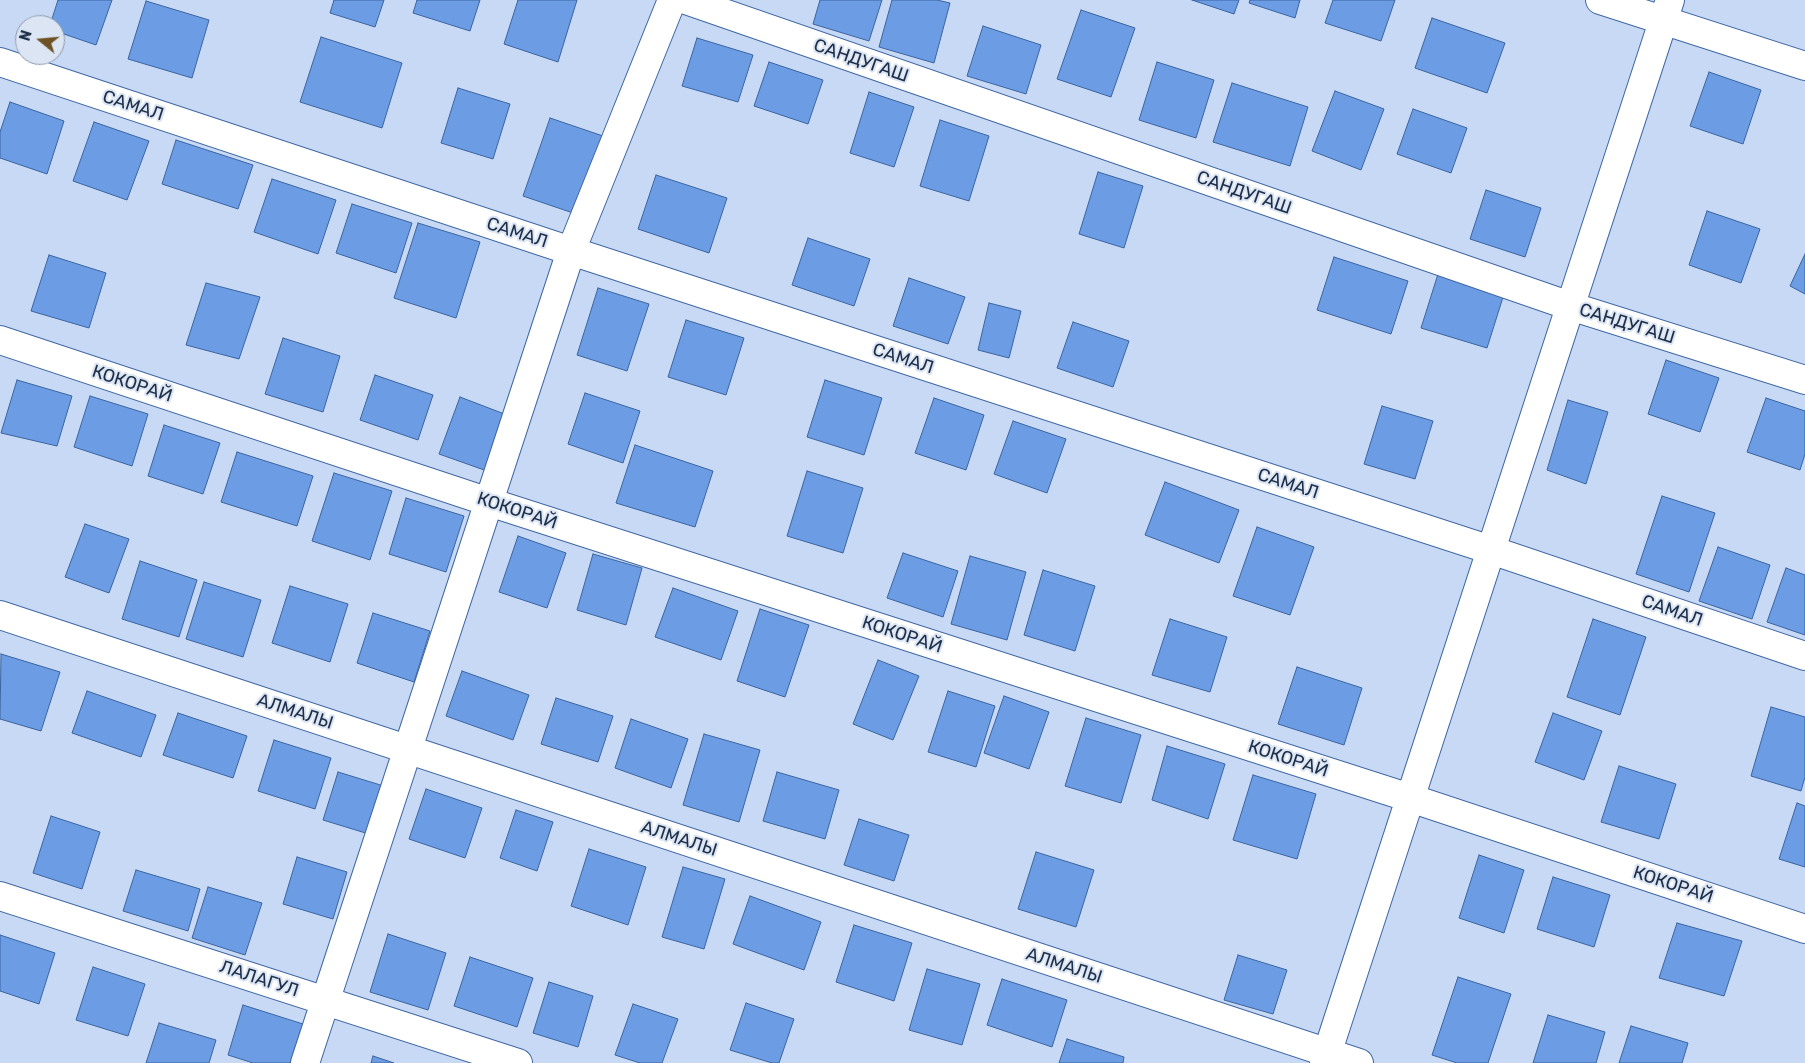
<!DOCTYPE html>
<html>
<head>
<meta charset="utf-8">
<style>
  body { margin:0 }
  #map { position:relative; width:1805px; height:1063px; overflow:hidden; background:#c7d9f4; font-family:Rubik,sans-serif }
  canvas { display:block }
  .north { position:absolute; left:15px; top:15px; width:50px; height:50px; box-sizing:border-box; background:#dce5f3; border:1px solid #8f9caf; border-radius:50%; rotate:287deg; font-size:14px; font-weight:700; line-height:20px; text-align:center; color:#1c2e48 }
  .north::after { content:''; display:block; margin:auto; width:18px; height:22px; background:#6e5225; clip-path:polygon(50% 0,100% 100%,50% 72%,0 100%) }
</style>
</head>
<body>
<div id="map">
<canvas width="1805" height="1063"></canvas>
<div class="north">N</div>
</div>
<script>
const ctx = document.querySelector('canvas').getContext('2d');
ctx.lineJoin = 'round';
function paint(path, color) {
  ctx.fillStyle = color;
  ctx.fill(path, 'evenodd');
}
function poly(rows) {
  const path = new Path2D();
  for (const r of rows) {
    path.moveTo(r[0], r[1]);
    for (let i = 2; i < r.length; i += 2) path.lineTo(r[i], r[i + 1]);
  }
  return path;
}
function trace(path, color, width, dash) {
  ctx.strokeStyle = color;
  ctx.lineWidth = width;
  ctx.lineCap = dash ? 'butt' : 'round';
  ctx.setLineDash(dash || []);
  ctx.stroke(path);
}
function label(font, color, halo, rows, align = 'center') {
  ctx.font = font + ' Rubik,sans-serif';
  ctx.lineWidth = 4;
  ctx.setLineDash([]);
  ctx.textBaseline = 'middle';
  ctx.strokeStyle = halo;
  ctx.fillStyle = color;
  for (const [text, x, y, turn = 0] of rows) {
    ctx.save();
    ctx.translate(x, y);
    ctx.rotate((+turn || 0) * Math.PI / 180);
    ctx.textAlign = isNaN(turn) ? turn : align;
    if (halo) ctx.strokeText(text, 0, 0);
    ctx.fillText(text, 0, 0);
    ctx.restore();
  }
}
const building = poly([
  [58,0,112,0,96,45,55,31,55,25,50,25,58,0],
  [334,0,384,0,375,27,330,13,334,0],
  [417,0,480,0,470,31,413,13,417,0],
  [518,0,577,0,558,62,504,44,518,0],
  [820,0,882,0,869,41,813,24,820,0],
  [892,0,937,0,950,3,934,63,879,47,892,0],
  [1192,0,1239,0,1234,14,1192,0],
  [1250,0,1300,0,1295,18,1249,3,1250,0],
  [1333,0,1395,0,1381,41,1325,23,1333,0],
  [146,1,209,20,192,78,128,59,146,1],
  [1081,10,1135,28,1111,97,1057,79,1081,10],
  [1432,18,1505,43,1487,93,1415,68,1432,18],
  [983,26,1041,45,1026,94,967,76,983,26],
  [321,37,402,63,382,128,300,102,321,37],
  [697,38,753,55,738,102,682,86,697,38],
  [769,62,823,80,808,124,754,106,769,62],
  [1157,62,1214,80,1196,138,1139,120,1157,62],
  [1709,72,1761,90,1743,144,1690,126,1709,72],
  [1232,83,1308,107,1290,166,1213,142,1232,83],
  [458,88,510,104,493,159,441,143,458,88],
  [1335,91,1384,109,1361,170,1312,151,1335,91],
  [869,92,914,107,894,167,850,153,869,92],
  [10,102,64,121,47,174,0,158,0,132,10,102],
  [1413,109,1467,128,1451,173,1397,154,1413,109],
  [550,118,603,136,576,214,523,196,550,118],
  [940,120,989,136,969,201,920,186,940,120],
  [94,122,149,141,127,200,73,181,94,122],
  [176,140,253,165,238,209,162,184,176,140],
  [1098,172,1143,186,1124,248,1079,234,1098,172],
  [656,175,727,198,709,253,638,229,656,175],
  [272,179,336,200,318,254,254,232,272,179],
  [1486,190,1541,208,1525,257,1470,239,1486,190],
  [352,204,412,223,396,273,336,253,352,204],
  [1707,211,1760,229,1741,283,1689,265,1707,211],
  [418,223,480,242,456,318,394,298,418,223],
  [808,238,870,259,854,306,792,285,808,238],
  [1805,254,1805,294,1790,286,1805,254],
  [49,255,106,273,89,328,31,311,49,255],
  [1334,257,1408,281,1391,334,1317,310,1334,257],
  [1438,274,1504,294,1487,348,1421,328,1438,274],
  [909,278,965,297,948,344,893,326,909,278],
  [206,283,260,297,239,359,186,345,206,283],
  [598,288,649,304,627,371,577,355,598,288],
  [989,303,1021,311,1009,358,978,350,989,303],
  [686,320,744,338,726,395,668,377,686,320],
  [1073,322,1129,341,1113,387,1057,368,1073,322],
  [283,338,340,356,323,412,265,394,283,338],
  [1666,360,1719,378,1700,432,1648,414,1666,360],
  [375,375,433,395,418,440,360,420,375,375],
  [17,380,72,396,57,446,1,433,17,380],
  [825,380,882,398,864,455,807,437,825,380],
  [585,393,640,411,623,463,568,444,585,393],
  [90,396,148,414,132,466,74,447,90,396],
  [460,397,507,415,487,471,439,454,460,397],
  [934,398,984,415,966,470,915,453,934,398],
  [1766,398,1805,411,1805,454,1800,470,1747,452,1766,398],
  [1568,400,1608,412,1586,484,1547,470,1568,400],
  [1382,406,1433,421,1415,479,1364,464,1382,406],
  [1013,421,1066,439,1047,493,994,474,1013,421],
  [164,425,220,443,203,494,148,476,164,425],
  [635,445,713,471,695,527,616,503,635,445],
  [237,452,313,476,297,526,221,502,237,452],
  [807,471,863,488,843,553,787,536,807,471],
  [334,473,392,491,370,560,312,541,334,473],
  [1165,482,1239,510,1219,563,1145,535,1165,482],
  [1662,496,1715,513,1689,592,1636,574,1662,496],
  [406,498,464,516,446,572,389,554,406,498],
  [85,524,129,539,109,593,65,577,85,524],
  [1257,527,1314,547,1290,615,1233,596,1257,527],
  [518,536,566,553,547,608,499,592,518,536],
  [1718,547,1770,565,1752,619,1699,601,1718,547],
  [903,553,958,571,943,617,887,598,903,553],
  [593,554,642,568,626,625,577,610,593,554],
  [970,556,1026,572,1007,640,951,624,970,556],
  [140,561,197,580,179,637,122,619,140,561],
  [1786,568,1805,575,1805,635,1767,622,1786,568],
  [1043,570,1095,586,1075,651,1024,635,1043,570],
  [204,582,261,600,243,657,186,639,204,582],
  [290,586,348,604,330,662,272,643,290,586],
  [673,588,738,611,721,660,655,637,673,588],
  [760,609,809,625,785,697,737,681,760,609],
  [373,613,430,631,414,682,357,663,373,613],
  [1170,619,1227,637,1210,692,1152,675,1170,619],
  [1593,619,1646,637,1620,715,1567,697,1593,619],
  [1,654,60,672,41,731,0,719,1,654],
  [878,660,919,676,893,740,853,724,878,660],
  [1297,667,1362,688,1344,745,1278,724,1297,667],
  [462,671,529,695,513,740,446,716,462,671],
  [87,691,156,715,141,757,72,733,87,691],
  [948,691,995,706,976,767,928,752,948,691],
  [1004,696,1049,712,1029,769,984,753,1004,696],
  [556,698,613,716,598,762,541,744,556,698],
  [1771,707,1805,717,1805,777,1801,791,1751,776,1771,707],
  [178,713,247,736,233,778,163,755,178,713],
  [1553,713,1602,731,1584,780,1535,762,1553,713],
  [1086,718,1141,735,1121,803,1065,786,1086,718],
  [631,719,688,739,671,788,615,768,631,719],
  [704,734,760,750,739,822,683,805,704,734],
  [274,740,331,758,315,809,258,791,274,740],
  [1167,746,1225,764,1208,819,1152,800,1167,746],
  [1619,766,1676,784,1659,839,1601,822,1619,766],
  [338,772,387,787,372,835,323,820,338,772],
  [777,772,839,790,825,839,763,821,777,772],
  [1253,775,1316,794,1297,859,1233,840,1253,775],
  [426,789,482,808,465,858,409,839,426,789],
  [1797,803,1805,806,1805,867,1779,859,1797,803],
  [516,810,553,822,537,871,500,858,516,810],
  [51,816,100,832,82,889,33,873,51,816],
  [859,819,909,835,894,881,844,865,859,819],
  [589,849,646,867,628,925,571,906,589,849],
  [1036,852,1094,870,1076,927,1018,909,1036,852],
  [1479,855,1524,870,1504,933,1459,918,1479,855],
  [297,857,347,872,333,919,283,904,297,857],
  [683,867,725,879,704,949,662,937,683,867],
  [136,870,200,889,188,931,123,911,136,870],
  [1553,877,1610,895,1594,947,1537,929,1553,877],
  [208,887,262,903,245,955,192,938,208,887],
  [750,896,821,922,804,970,733,944,750,896],
  [1677,923,1742,941,1724,996,1659,978,1677,923],
  [854,925,912,943,894,1001,836,982,854,925],
  [388,934,446,953,428,1010,370,992,388,934],
  [0,935,55,953,39,1004,0,991,0,935],
  [1238,955,1287,970,1273,1014,1224,1000,1238,955],
  [470,957,533,978,517,1027,454,1006,470,957],
  [93,967,145,984,128,1036,76,1020,93,967],
  [927,969,980,984,962,1045,909,1030,927,969],
  [1458,977,1511,994,1488,1063,1457,1063,1432,1055,1458,977],
  [1002,979,1067,1000,1052,1047,987,1025,1002,979],
  [549,982,593,996,578,1047,533,1033,549,982],
  [746,1003,794,1019,779,1063,772,1063,730,1050,746,1003],
  [633,1004,678,1019,662,1063,640,1063,615,1055,633,1004],
  [243,1005,303,1024,290,1063,253,1063,228,1055,243,1005],
  [1548,1015,1605,1032,1596,1063,1533,1063,1548,1015],
  [159,1023,216,1040,209,1063,146,1063,159,1023],
  [1631,1026,1688,1043,1682,1063,1619,1063,1631,1026],
  [1067,1039,1124,1057,1123,1063,1059,1063,1067,1039],
  [373,1056,394,1063,371,1063,373,1056]
]);
paint(building, '#6b9ce4');
trace(building, '#3b64a0', 1);
const minor = poly([
  [686,0,1570,306,1805,380],
  [1600,0,1805,66],
  [0,62,571,251,1491,550,1805,656],
  [0,340,489,502,1410,798,1805,929],
  [0,615,1359,1063],
  [0,896,518,1063],
  [305,1063,571,251,672,0],
  [1324,1063,1670,0]
]);
trace(minor, '#4068a5', 30);
trace(minor, '#fff', 28);
label('18px', '#1c2e48', '#dce5f3', [
  ["САНДУГАШ",861,61,19],
  ["САМАЛ",133,106,18],
  ["САНДУГАШ",1244,193,19],
  ["САМАЛ",517,233,18],
  ["САНДУГАШ",1627,324,17],
  ["САМАЛ",903,359,18],
  ["КОКОРАЙ",132,384,18],
  ["САМАЛ",1288,484,18],
  ["КОКОРАЙ",517,511,18],
  ["САМАЛ",1672,611,19],
  ["КОКОРАЙ",902,635,18],
  ["АЛМАЛЫ",295,712,18],
  ["КОКОРАЙ",1288,759,18],
  ["АЛМАЛЫ",679,839,18],
  ["КОКОРАЙ",1673,885,18],
  ["АЛМАЛЫ",1064,966,18],
  ["ЛАЛАГУЛ",259,979,18]
]);
</script>
</body>
</html>
